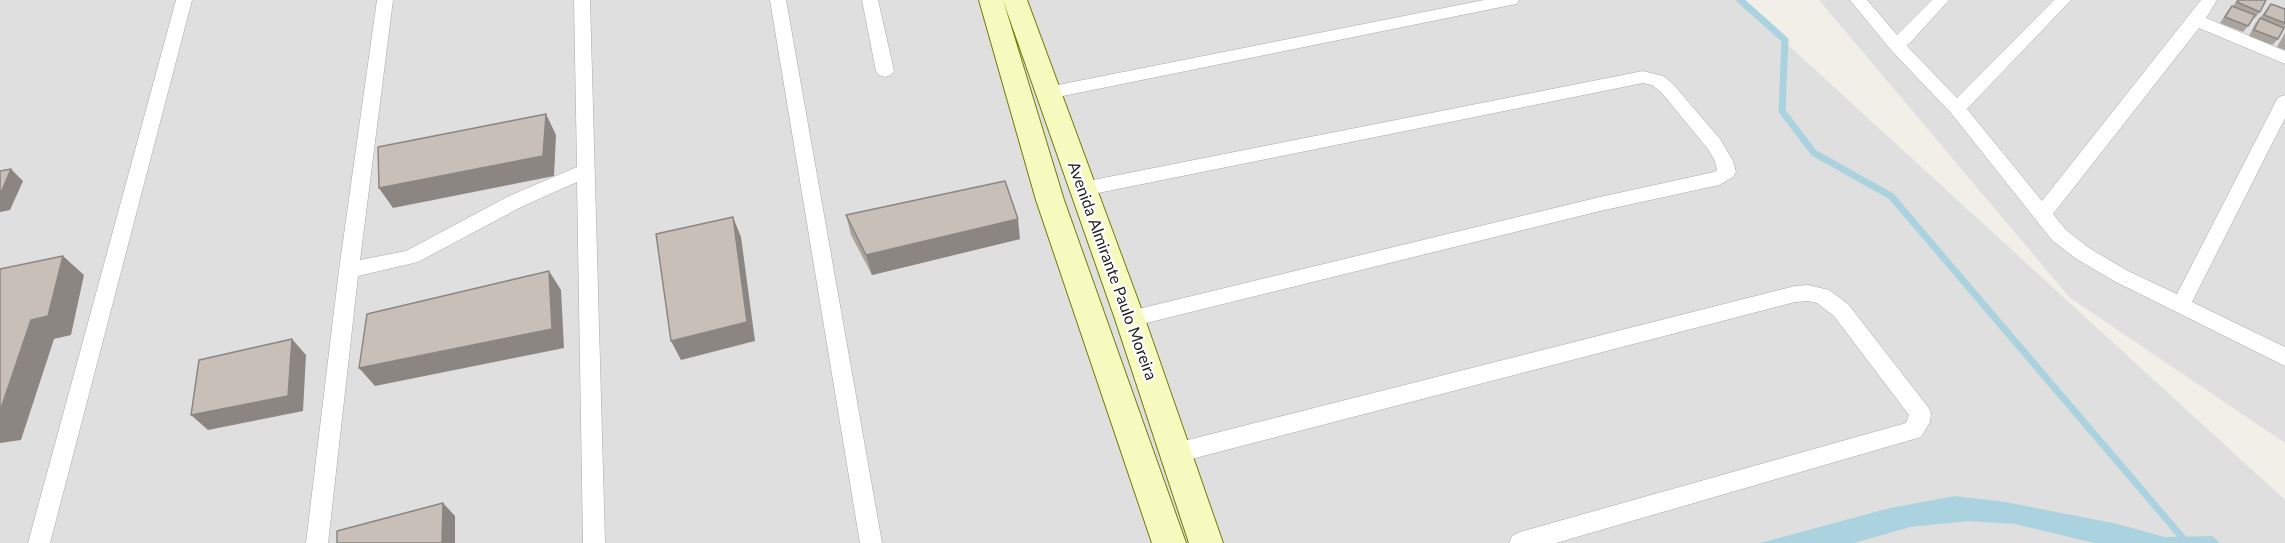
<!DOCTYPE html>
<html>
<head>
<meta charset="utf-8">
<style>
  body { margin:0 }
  canvas { display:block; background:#f2efe9 }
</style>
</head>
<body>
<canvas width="2285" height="543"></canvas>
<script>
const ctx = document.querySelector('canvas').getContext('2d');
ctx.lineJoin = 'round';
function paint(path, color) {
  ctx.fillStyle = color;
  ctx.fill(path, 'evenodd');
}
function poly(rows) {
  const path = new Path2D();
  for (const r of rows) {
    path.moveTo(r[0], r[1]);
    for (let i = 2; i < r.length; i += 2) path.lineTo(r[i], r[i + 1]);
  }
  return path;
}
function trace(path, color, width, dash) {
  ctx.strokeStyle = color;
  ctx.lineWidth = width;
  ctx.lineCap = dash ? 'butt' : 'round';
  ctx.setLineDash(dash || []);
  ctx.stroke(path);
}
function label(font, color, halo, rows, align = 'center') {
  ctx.font = font + ' Lato,sans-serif';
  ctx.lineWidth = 4.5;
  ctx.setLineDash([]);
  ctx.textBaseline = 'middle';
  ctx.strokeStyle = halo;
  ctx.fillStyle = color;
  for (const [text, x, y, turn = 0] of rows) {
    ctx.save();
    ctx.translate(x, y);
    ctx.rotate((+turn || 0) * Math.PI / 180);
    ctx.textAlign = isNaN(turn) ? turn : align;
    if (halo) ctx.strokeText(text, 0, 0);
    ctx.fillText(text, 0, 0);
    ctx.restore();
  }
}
paint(poly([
  [0,0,1739,0,2285,500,2285,543,0,543],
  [1819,0,2285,0,2285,443,2070,298]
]), '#e0dfdf');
paint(poly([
  [1955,496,2005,502,2113,523,2165,537,2212,536,2220,543,2094,543,2015,524,1968,521,1910,527,1854,543,1760,543,1890,508]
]), '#aad3df');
trace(poly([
  [1740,0,1785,40,1782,111,1814,153,1891,196,2187,543]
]), '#aad3df', 7);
const street = poly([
  [176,0,192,0,50,543,28,543,176,0],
  [377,0,393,0,360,260,406,251,509,196,577,167,574,0,590,0,605,543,583,543,577,182,523,206,418,262,358,276,328,543,306,543,339,270,377,0],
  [770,0,786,0,882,543,860,543,770,0],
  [862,0,878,0,894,71,891,75,885,77,879,75,876,71,862,0],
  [1484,0,1519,0,1517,4,1511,5,1048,99,1042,97,1039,93,1042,89,1048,87,1484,0],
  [1850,0,1867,0,1897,35,1932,0,1949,0,1907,46,1957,98,2054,0,2071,0,1967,109,2042,201,2201,0,2217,0,2206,18,2285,51,2285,64,2199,28,2053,214,2066,230,2089,248,2128,271,2177,294,2276,101,2279,97,2285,95,2285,118,2192,302,2285,347,2285,366,2114,281,2075,258,2052,240,1951,113,1891,50,1850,0],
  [1643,71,1663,76,1673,84,1720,139,1733,161,1736,172,1733,177,1719,185,1600,211,1130,327,1123,325,1120,319,1123,313,1130,311,1600,197,1714,172,1717,170,1715,161,1708,149,1661,92,1652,85,1643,83,1083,196,1076,194,1074,189,1076,184,1083,182,1643,71],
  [1808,285,1829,290,1848,304,1928,407,1931,413,1930,422,1921,437,1556,543,1509,543,1512,536,1520,532,1906,423,1909,415,1834,316,1817,303,1808,301,1795,302,1176,463,1168,460,1165,453,1168,446,1176,443,1795,286,1808,285]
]);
const secondary = poly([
  [979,0,1003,0,1064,200,1186,543,1152,543,1036,200,979,0],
  [1003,0,1027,0,1145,319,1223,543,1189,543,1115,319,1003,0]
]);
trace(street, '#a9a9a9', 1);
trace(secondary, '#707d05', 2);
paint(street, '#fff');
paint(secondary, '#f7fabf');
paint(poly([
  [2237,0,2265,0,2260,12,2255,18,2253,17,2248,26,2243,32,2220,23,2227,12,2232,6,2233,6],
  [2271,4,2285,9,2285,27,2278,39,2272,45,2249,36,2255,24],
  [2285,33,2285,50,2277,47],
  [846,215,1020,239,872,275,851,235]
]), '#aba49e');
paint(poly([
  [546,114,556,135,554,176,393,208,379,188],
  [11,169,23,181,10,210,0,212,0,195],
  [733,217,741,237,755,341,681,360,671,341],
  [1018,219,1020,239,872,275,866,255],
  [63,256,84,275,71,335,54,339,21,440,0,443,0,411,31,320],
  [549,271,561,290,564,348,375,386,359,368],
  [292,339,306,355,303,411,208,430,191,415],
  [443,503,455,516,455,543,442,543]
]), '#8b8681');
const building = poly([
  [2239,0,2266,0,2260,12,2237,2,2239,0],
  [2271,4,2285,9,2285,23,2264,15,2271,4],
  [2232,6,2255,15,2248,26,2225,17,2232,6],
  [2260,18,2284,28,2278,39,2254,30,2260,18],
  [546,114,543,156,379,188,378,147,546,114],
  [11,169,0,195,0,171,11,169],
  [1005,181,1018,219,866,255,846,215,1005,181],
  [733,217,747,322,671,341,656,234,733,217],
  [63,256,48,316,31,320,0,411,0,269,63,256],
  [549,271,552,329,359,368,367,314,549,271],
  [292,339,288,396,191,415,199,360,292,339],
  [443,503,442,543,337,543,337,531,443,503]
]);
paint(building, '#c7bfb8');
trace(building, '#8b8681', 1.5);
label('16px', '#222', '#fff', [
  ["Avenida Almirante Paulo Moreira",1112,271,70]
]);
</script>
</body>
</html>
